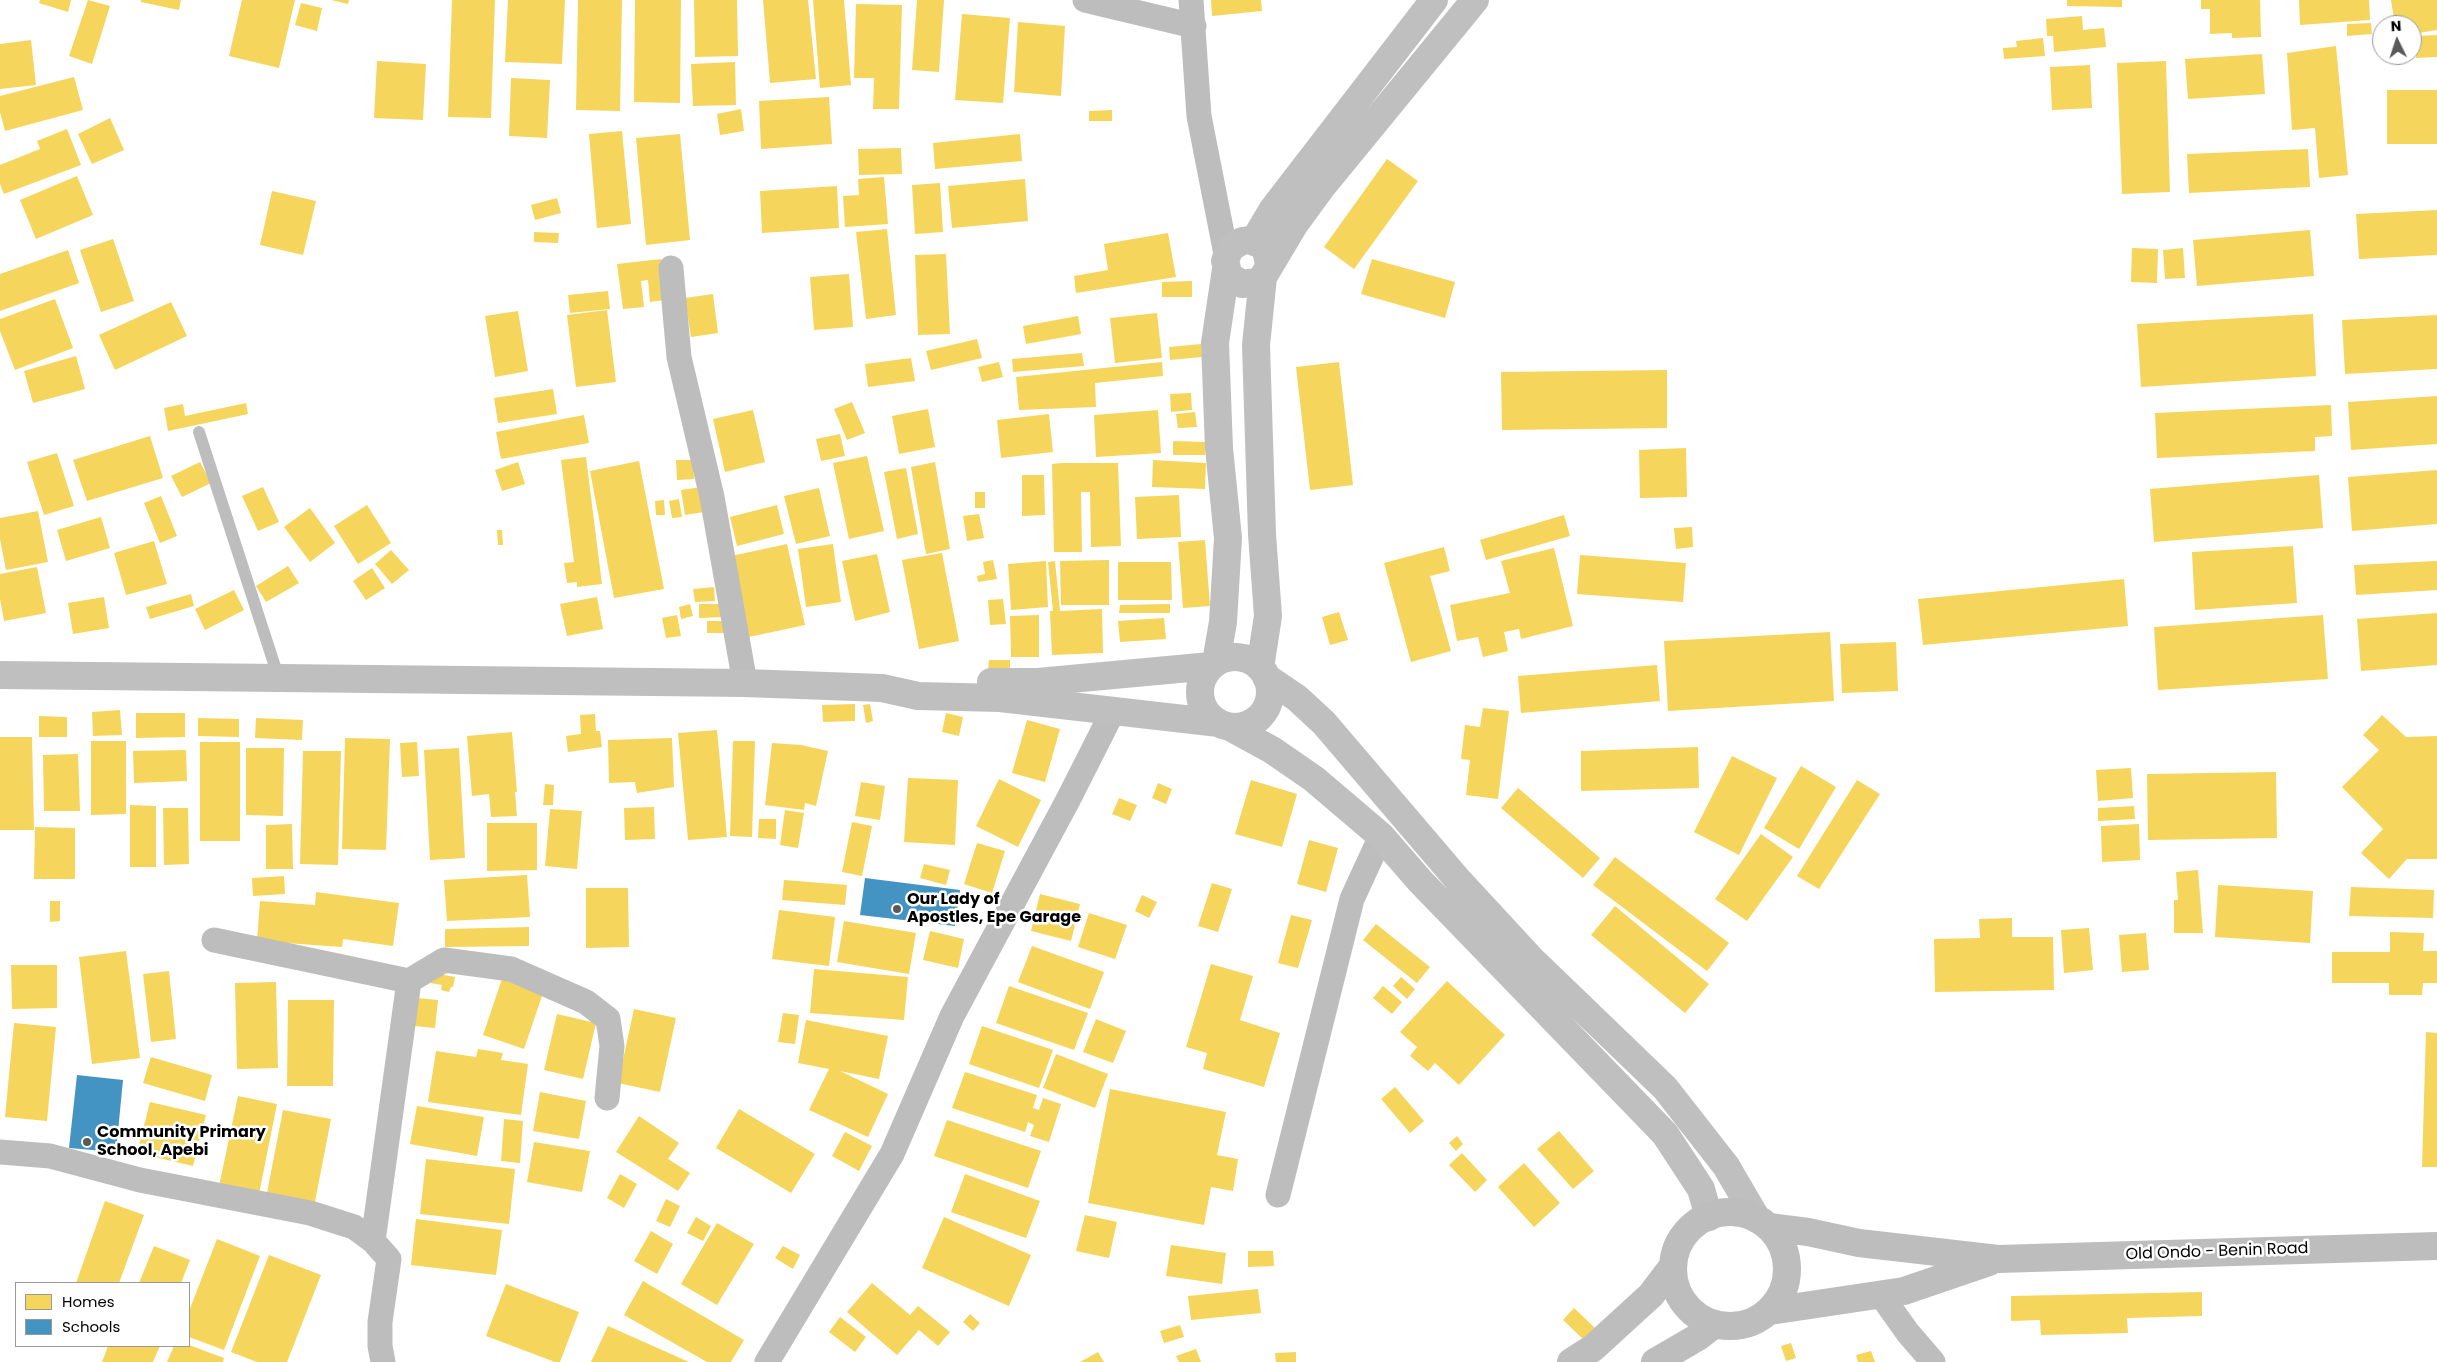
<!DOCTYPE html>
<html>
<head>
<meta charset="utf-8">
<style>
  body { margin:0 }
  #map { position:relative; width:2437px; height:1362px; overflow:hidden; background:#fff; font-family:Poppins,sans-serif }
  canvas { display:block }
  .legend { position:absolute; left:15px; top:1282px; width:175px; height:65px; box-sizing:border-box; background:#fff; border:1px solid #999; margin:0; padding:6px 9px; list-style:none; font-size:15px; color:#000 }
  .legend li { display:flex; align-items:center; gap:10px; height:25px }
  .legend b { width:25px; border:1px solid #999 }
  .north { position:absolute; left:2372px; top:15px; width:50px; height:50px; box-sizing:border-box; background:#fff; border:1px solid #999; border-radius:50%; rotate:356deg; font-size:14px; font-weight:700; line-height:20px; text-align:center; color:#000 }
  .north::after { content:''; display:block; margin:auto; width:18px; height:22px; background:#595959; clip-path:polygon(50% 0,100% 100%,50% 72%,0 100%) }
</style>
</head>
<body>
<div id="map">
<canvas width="2437" height="1362"></canvas>
<ul class="legend">
<li><b style="height:14px;background:#f6d55c"></b>Homes</li>
<li><b style="height:14px;background:#4393c3"></b>Schools</li>
</ul>
<div class="north">N</div>
</div>
<script>
const ctx = document.querySelector('canvas').getContext('2d');
ctx.lineJoin = 'round';
function paint(path, color) {
  ctx.fillStyle = color;
  ctx.fill(path, 'evenodd');
}
function poly(rows) {
  const path = new Path2D();
  for (const r of rows) {
    if (r.length === 3) {
      path.moveTo(r[0] + r[2], r[1]);
      path.arc(r[0], r[1], r[2], 0, 2 * Math.PI);
      continue;
    }
    path.moveTo(r[0], r[1]);
    for (let i = 2; i < r.length; i += 2) path.lineTo(r[i], r[i + 1]);
  }
  return path;
}
function trace(path, color, width, dash) {
  ctx.strokeStyle = color;
  ctx.lineWidth = width;
  ctx.lineCap = dash ? 'butt' : 'round';
  ctx.setLineDash(dash || []);
  ctx.stroke(path);
}
function label(font, color, halo, rows, align = 'center') {
  ctx.font = font + ' Poppins,sans-serif';
  ctx.lineWidth = 5;
  ctx.setLineDash([]);
  ctx.textBaseline = 'middle';
  ctx.strokeStyle = halo;
  ctx.fillStyle = color;
  for (const [text, x, y, turn = 0] of rows) {
    ctx.save();
    ctx.translate(x, y);
    ctx.rotate((+turn || 0) * Math.PI / 180);
    ctx.textAlign = isNaN(turn) ? turn : align;
    if (halo) ctx.strokeText(text, 0, 0);
    ctx.fillText(text, 0, 0);
    ctx.restore();
  }
}
paint(poly([
  [40,0,71,0,68,12,39,3],
  [88,0,110,6,92,64,69,56],
  [141,0,181,0,179,10,141,2],
  [242,0,295,0,279,68,229,56],
  [331,0,349,0,348,4],
  [452,0,495,0,491,118,448,117],
  [508,0,565,0,562,64,505,62],
  [578,0,622,0,620,111,576,110],
  [635,0,681,0,680,103,634,102],
  [694,0,737,0,738,56,695,57],
  [763,0,808,0,816,79,770,83],
  [813,0,844,0,851,85,820,88],
  [917,0,944,0,939,72,912,70],
  [1211,0,1261,0,1262,11,1212,16],
  [2067,0,2122,0,2122,7,2067,6],
  [2201,0,2260,0,2261,37,2232,38,2232,33,2210,34,2210,9,2201,9],
  [2299,0,2369,0,2370,20,2300,25],
  [2391,0,2437,0,2437,30,2412,34,2412,25,2395,25],
  [301,3,322,8,317,31,295,25],
  [856,4,902,5,899,109,873,109,874,78,854,78],
  [962,14,1010,18,1003,103,955,100],
  [2082,16,2083,30,2104,28,2106,47,2054,52,2053,36,2047,36,2046,19],
  [1018,22,1065,26,1061,96,1014,92],
  [2371,23,2372,34,2347,36,2347,24],
  [2437,35,2437,57,2416,58,2415,36],
  [2043,38,2045,56,2004,59,2003,48,2017,47,2016,41],
  [31,40,36,85,0,89,0,44],
  [2336,46,2348,175,2319,178,2315,128,2292,130,2287,53],
  [2262,54,2265,94,2188,99,2185,59],
  [377,61,426,64,423,120,374,118],
  [2166,61,2170,192,2122,194,2117,63],
  [735,62,736,105,693,106,691,64],
  [2090,65,2092,108,2052,110,2050,67],
  [74,77,83,110,5,131,0,112,0,96],
  [511,78,550,80,547,138,509,136],
  [2387,90,2437,90,2437,144,2387,144],
  [829,97,832,144,761,149,759,101],
  [741,109,744,131,720,135,717,114],
  [1112,110,1112,121,1089,121,1089,111],
  [110,118,124,150,92,164,78,134],
  [67,129,81,165,4,194,0,184,0,165,40,149,37,141],
  [622,131,631,224,597,228,589,134],
  [680,134,690,240,646,245,636,138],
  [1020,134,1022,161,935,169,933,143],
  [901,148,902,174,859,175,858,149],
  [2308,149,2310,187,2189,193,2187,154],
  [1387,159,1418,181,1354,269,1324,247],
  [77,176,93,215,36,239,20,200],
  [884,177,888,224,845,227,843,196,859,195,858,179],
  [1025,179,1028,221,952,228,948,186],
  [940,183,943,232,915,234,912,185],
  [837,186,839,228,762,233,760,191],
  [272,191,316,201,303,255,260,245],
  [557,198,561,213,535,220,531,205],
  [2437,210,2437,255,2359,259,2356,214],
  [887,229,896,315,866,319,856,232],
  [2310,230,2314,276,2197,286,2193,240],
  [534,232,559,233,558,243,534,242],
  [1168,233,1176,277,1076,293,1074,276,1108,270,1104,244],
  [113,239,134,301,101,312,80,250],
  [2132,248,2158,249,2157,283,2131,282],
  [2183,248,2185,278,2165,279,2163,250],
  [68,250,79,283,0,311,0,274],
  [946,254,950,334,918,335,915,255],
  [661,259,665,300,650,302,648,280,641,281,644,307,623,309,617,264],
  [1372,259,1455,282,1445,318,1361,294],
  [849,274,853,327,814,330,810,277],
  [1192,281,1192,297,1162,297,1162,282],
  [608,291,610,309,570,313,568,295],
  [713,294,718,333,691,337,685,298],
  [55,299,73,348,15,370,0,331,0,319],
  [171,302,187,336,115,370,99,335],
  [607,310,616,382,576,387,567,315],
  [518,311,528,371,495,377,485,316],
  [1157,313,1162,358,1115,363,1110,318],
  [2313,314,2316,376,2141,387,2137,324],
  [2437,315,2437,369,2345,374,2342,320],
  [1078,316,1081,334,1026,344,1023,326],
  [977,339,982,358,931,370,926,351],
  [1201,344,1202,357,1170,360,1169,347],
  [1082,353,1084,366,1013,372,1012,359],
  [76,356,85,389,33,403,24,371],
  [911,358,915,381,868,387,865,364],
  [999,362,1003,377,982,382,978,367],
  [1162,362,1163,376,1095,383,1096,407,1019,410,1016,377],
  [1339,362,1353,485,1310,490,1296,367],
  [1667,370,1667,428,1502,430,1501,372],
  [553,389,557,414,498,423,494,398],
  [1191,393,1192,410,1171,412,1170,394],
  [2437,396,2437,444,2351,450,2348,402],
  [852,402,865,433,847,440,834,409],
  [246,403,248,414,168,431,164,408,183,404,185,416],
  [2331,405,2332,436,2315,437,2315,451,2157,458,2155,413],
  [928,409,935,447,899,454,892,416],
  [753,410,765,462,725,472,713,419],
  [1158,410,1161,453,1096,457,1094,415],
  [1195,412,1197,427,1178,428,1176,414],
  [1049,414,1053,452,1001,458,997,420],
  [584,415,589,443,501,459,496,432],
  [840,434,845,456,821,461,816,439],
  [150,436,163,478,87,501,73,460],
  [1173,441,1205,442,1205,455,1173,455],
  [1686,448,1687,497,1640,498,1639,450],
  [57,453,74,506,44,515,27,462],
  [867,456,884,531,849,539,833,463],
  [586,457,602,584,577,587,577,582,567,583,564,563,574,562,561,460],
  [676,460,693,460,694,479,677,480],
  [1153,460,1206,463,1205,489,1152,487],
  [639,461,664,589,614,598,590,471],
  [200,462,211,483,182,497,171,476],
  [518,462,525,484,502,491,495,470],
  [935,462,950,549,926,554,911,467],
  [1061,463,1118,463,1121,546,1091,547,1090,492,1081,492,1082,552,1054,552,1052,464],
  [906,468,918,534,897,539,884,472],
  [2437,470,2437,524,2352,531,2348,477],
  [1022,475,1044,475,1045,515,1022,516],
  [2319,475,2323,528,2154,542,2150,489],
  [263,487,279,522,258,531,242,496],
  [701,487,704,512,685,515,681,490],
  [819,488,830,536,796,544,784,496],
  [975,492,985,492,985,508,975,508],
  [1179,495,1181,537,1137,539,1135,497],
  [161,496,177,536,160,543,144,503],
  [679,499,682,517,672,518,669,501],
  [664,500,665,515,656,515,655,501],
  [367,505,391,543,358,564,334,526],
  [777,505,784,534,737,546,730,517],
  [310,508,335,543,310,562,284,527],
  [38,511,48,562,6,570,0,539,0,518],
  [979,514,984,538,967,541,963,516],
  [1564,515,1570,536,1486,560,1480,540],
  [101,517,110,548,66,561,57,530],
  [1692,527,1693,547,1676,549,1674,528],
  [497,530,502,530,503,545,498,545],
  [1205,540,1210,606,1183,608,1178,542],
  [154,541,167,584,126,595,114,553],
  [787,544,805,625,749,637,731,556],
  [833,544,841,602,806,607,798,549],
  [2293,546,2297,603,2195,610,2192,552],
  [1444,547,1450,571,1430,576,1451,651,1411,662,1384,563],
  [1554,548,1573,626,1521,639,1519,629,1504,632,1508,651,1483,657,1478,637,1457,641,1450,605,1510,593,1501,561],
  [391,550,409,570,392,584,375,564],
  [942,553,959,641,919,649,902,560],
  [877,554,890,612,855,621,842,561],
  [1580,555,1686,563,1683,602,1577,594],
  [993,560,997,579,978,582,977,576,985,574,983,562],
  [1109,560,1109,605,1061,605,1060,561],
  [1046,561,1048,607,1011,610,1008,564],
  [1055,561,1060,611,1102,609,1103,653,1052,655,1050,611,1053,611,1048,562],
  [2437,561,2437,590,2356,595,2354,565],
  [1118,562,1171,562,1172,600,1118,600],
  [288,566,299,583,266,602,256,586],
  [37,567,46,613,4,621,0,599,0,574],
  [372,568,385,588,366,600,353,581],
  [2124,579,2128,626,1923,645,1918,599],
  [714,587,715,601,695,602,693,589],
  [234,590,244,610,205,630,195,609],
  [191,594,194,606,150,619,146,607],
  [104,597,109,628,73,634,68,603],
  [597,597,603,629,567,636,560,604],
  [1003,599,1006,624,990,625,988,600],
  [690,604,693,616,681,619,679,607],
  [699,604,724,604,724,617,699,618],
  [1170,604,1170,613,1119,613,1120,605],
  [1339,612,1348,640,1330,645,1322,617],
  [2437,613,2437,665,2361,671,2357,619],
  [677,615,681,636,666,638,662,618],
  [1039,615,1039,657,1011,657,1010,616],
  [2323,615,2328,679,2158,690,2154,627],
  [1164,618,1166,639,1120,642,1118,621],
  [707,621,725,621,725,633,707,633],
  [1830,632,1834,701,1668,711,1664,641],
  [1896,642,1898,691,1842,693,1840,644],
  [989,660,1010,660,1010,670,988,670],
  [1657,665,1660,701,1521,713,1518,676],
  [855,704,855,721,823,722,822,705],
  [870,704,873,721,866,723,863,705],
  [1483,708,1509,711,1498,799,1466,795,1470,760,1461,759,1465,725,1480,727],
  [120,710,122,735,93,736,92,712],
  [136,713,185,713,185,737,136,738],
  [946,713,963,717,959,736,942,732],
  [595,714,596,731,600,731,602,747,568,752,566,736,581,734,580,715],
  [2382,715,2406,737,2437,736,2437,859,2407,859,2389,879,2361,853,2383,829,2342,787,2379,750,2363,735],
  [39,716,67,717,67,737,39,737],
  [198,718,239,719,239,737,198,736],
  [256,718,303,720,302,740,255,738],
  [1027,720,1060,729,1045,782,1012,773],
  [717,730,727,837,688,840,678,733],
  [512,732,517,792,515,792,517,816,491,817,489,794,472,796,467,736],
  [0,737,32,737,34,830,0,830],
  [345,738,390,739,386,850,342,849],
  [672,738,674,787,637,793,635,782,609,783,608,740],
  [91,741,126,741,126,814,91,815],
  [733,741,755,741,752,837,730,836],
  [200,742,240,742,240,841,200,841],
  [417,742,419,776,402,777,400,743],
  [772,743,801,745,828,751,816,806,805,803,804,810,765,805],
  [1698,747,1699,788,1581,791,1581,751],
  [246,748,284,748,283,816,246,815],
  [459,748,465,858,430,860,424,750],
  [186,750,187,781,134,783,133,751],
  [303,751,341,751,338,865,300,864],
  [78,754,80,811,44,811,43,755],
  [1732,756,1777,778,1739,855,1694,832],
  [1801,766,1836,787,1799,849,1764,828],
  [2131,768,2133,798,2098,801,2096,770],
  [2276,772,2277,838,2148,840,2147,774],
  [908,778,958,780,955,845,904,842],
  [999,779,1041,800,1018,847,976,826],
  [1251,780,1297,794,1282,847,1235,834],
  [1857,780,1880,794,1819,889,1797,876],
  [861,782,885,786,880,820,855,816],
  [1158,783,1172,789,1166,804,1152,798],
  [545,784,554,785,553,805,543,805],
  [1518,788,1600,858,1583,878,1501,808],
  [1119,798,1137,805,1130,821,1112,814],
  [130,805,156,806,156,867,130,867],
  [2134,806,2135,819,2098,821,2098,808],
  [654,807,655,839,625,840,624,808],
  [163,808,188,808,189,864,164,865],
  [550,809,582,811,577,869,545,866],
  [785,810,804,813,798,848,780,845],
  [759,819,776,819,776,839,758,838],
  [852,822,872,826,862,876,842,872],
  [487,823,537,823,537,870,487,871],
  [292,824,293,869,266,869,266,825],
  [2139,824,2140,860,2102,862,2101,826],
  [35,827,75,828,75,879,34,879],
  [1761,834,1793,857,1747,921,1715,899],
  [1309,840,1338,848,1326,892,1297,884],
  [977,843,1005,851,992,893,964,884],
  [1615,857,1729,943,1707,971,1593,885],
  [924,864,950,870,946,885,920,878],
  [2198,870,2203,933,2174,933,2174,900,2178,900,2176,872],
  [527,875,530,917,447,921,444,880],
  [284,876,285,894,253,896,252,878],
  [784,880,847,885,845,905,782,900],
  [1212,883,1232,889,1218,932,1198,926],
  [2218,885,2313,891,2310,943,2215,937],
  [2351,887,2434,890,2433,918,2349,916],
  [586,888,628,888,629,947,586,948],
  [316,892,399,903,393,946,343,939,342,947,257,941,260,901,315,905],
  [1040,894,1080,904,1071,941,1031,931],
  [1142,895,1157,902,1149,918,1135,911],
  [50,901,60,901,60,921,50,922],
  [1615,906,1709,984,1685,1013,1591,935],
  [779,910,835,917,829,966,772,959],
  [1089,913,1127,925,1115,959,1078,947],
  [1291,915,1312,920,1298,968,1278,963],
  [2012,918,2012,937,2053,937,2054,990,1935,992,1934,939,1980,938,1979,919],
  [844,921,916,933,909,974,837,962],
  [1376,924,1430,967,1417,983,1363,940],
  [529,927,529,946,445,947,445,929],
  [2089,928,2093,970,2064,973,2061,930],
  [930,931,964,939,958,968,923,960],
  [2390,932,2424,933,2423,951,2437,951,2437,983,2423,983,2422,995,2389,995,2389,983,2332,983,2332,952,2390,952],
  [2146,933,2149,970,2122,972,2119,935],
  [1032,946,1104,972,1090,1009,1018,982],
  [126,951,140,1058,92,1064,79,957],
  [1211,964,1253,976,1240,1020,1280,1033,1264,1087,1203,1069,1207,1053,1186,1047],
  [11,965,57,965,57,1008,12,1009],
  [814,969,908,977,904,1020,810,1013],
  [169,971,176,1039,151,1042,143,974],
  [433,973,455,977,453,987,451,987,449,992,441,990,442,985,430,983],
  [504,973,545,987,524,1049,483,1035],
  [1401,977,1415,989,1407,999,1393,986],
  [1447,981,1505,1035,1459,1085,1435,1063,1428,1071,1410,1056,1417,1047,1400,1032],
  [276,982,278,1068,237,1069,235,983],
  [1009,986,1088,1013,1074,1050,996,1023],
  [1383,986,1402,1002,1392,1014,1373,998],
  [417,998,438,1000,435,1028,414,1026],
  [288,1000,334,1000,333,1086,287,1086],
  [634,1009,676,1018,660,1092,618,1083],
  [783,1013,799,1015,795,1044,778,1042],
  [557,1014,596,1023,583,1079,544,1070],
  [1096,1019,1126,1031,1113,1063,1083,1052],
  [806,1020,888,1036,879,1079,840,1071,888,1094,868,1137,809,1110,829,1069,798,1063],
  [14,1023,56,1027,47,1121,5,1117],
  [982,1026,1053,1050,1039,1088,969,1064],
  [2426,1032,2437,1033,2437,1167,2422,1167],
  [478,1049,503,1053,501,1060,528,1064,521,1115,428,1102,436,1051,476,1057],
  [1056,1054,1108,1074,1095,1108,1043,1088],
  [151,1057,212,1075,205,1101,143,1083],
  [965,1072,1037,1095,1033,1108,1039,1110,1043,1098,1061,1104,1049,1142,1030,1136,1034,1125,1028,1122,1025,1132,952,1108],
  [1395,1087,1424,1121,1410,1133,1381,1099],
  [1110,1089,1226,1112,1217,1155,1238,1159,1233,1191,1211,1187,1204,1225,1088,1203],
  [540,1092,586,1101,579,1139,533,1131],
  [238,1096,277,1104,258,1199,218,1191],
  [150,1102,206,1115,193,1166,137,1153],
  [417,1106,484,1117,477,1156,410,1144],
  [739,1109,815,1154,791,1193,716,1148],
  [283,1110,331,1119,314,1207,266,1198],
  [639,1116,679,1143,668,1159,690,1173,678,1191,616,1152],
  [504,1119,523,1121,520,1163,501,1161],
  [947,1120,1041,1151,1028,1188,934,1156],
  [1559,1131,1594,1171,1573,1189,1537,1149],
  [845,1132,872,1146,859,1171,832,1156],
  [1457,1136,1463,1144,1456,1151,1449,1143],
  [534,1142,590,1151,582,1192,527,1182],
  [1462,1153,1487,1180,1475,1192,1449,1165],
  [426,1159,515,1169,509,1224,420,1214],
  [1524,1163,1560,1203,1534,1227,1498,1187],
  [620,1174,637,1184,624,1208,607,1198],
  [965,1174,1040,1201,1026,1238,951,1212],
  [666,1199,680,1206,670,1227,656,1221],
  [105,1201,144,1215,119,1283,76,1283],
  [1085,1215,1117,1222,1109,1258,1076,1251],
  [696,1217,711,1226,703,1241,687,1233],
  [944,1217,1031,1255,1009,1306,922,1268],
  [416,1219,502,1230,496,1275,411,1265],
  [717,1223,754,1244,717,1305,681,1284],
  [651,1231,673,1244,657,1274,634,1261],
  [217,1239,260,1256,224,1350,189,1337,189,1311],
  [1171,1245,1226,1253,1222,1284,1166,1276],
  [154,1246,190,1260,181,1283,139,1283],
  [783,1246,800,1255,793,1269,775,1258],
  [1248,1251,1273,1251,1274,1266,1248,1267],
  [269,1255,321,1275,287,1362,257,1362,231,1352],
  [643,1281,744,1340,731,1362,707,1362,624,1315],
  [872,1283,910,1315,918,1306,950,1332,938,1346,919,1330,897,1355,847,1312],
  [506,1284,579,1312,560,1362,555,1362,486,1336],
  [1258,1289,1261,1313,1191,1320,1188,1296],
  [2202,1292,2202,1316,2127,1318,2128,1333,2041,1335,2040,1320,2011,1321,2011,1296],
  [1574,1308,1595,1328,1584,1340,1563,1320],
  [970,1314,980,1323,973,1331,963,1322],
  [840,1317,866,1337,855,1352,829,1332],
  [1180,1325,1184,1337,1164,1343,1160,1331],
  [608,1326,689,1362,591,1362],
  [1791,1343,1796,1358,1786,1361,1781,1346],
  [189,1345,224,1358,223,1362,167,1362,174,1346],
  [108,1346,160,1346,153,1362,102,1362],
  [1196,1349,1201,1362,1179,1362,1176,1356],
  [1871,1351,1875,1362,1858,1362,1856,1355],
  [1098,1352,1104,1362,1080,1362],
  [1296,1352,1296,1362,1276,1362,1275,1353]
]), '#f6d55c');
paint(poly([
  [865,878,960,890,955,926,860,915],
  [77,1075,123,1080,116,1152,69,1148]
]), '#4393c3');
trace(poly([
  [199,432,279,679]
]), '#bdbdbd', 12);
trace(poly([
  [1085,0,1194,26],
  [1191,0,1199,116,1226,254],
  [671,268,679,357,712,497,745,683],
  [214,940,409,981],
  [0,1152,50,1156,140,1180,310,1213,354,1227,373,1241,389,1259,380,1322,380,1346,383,1362],
  [1278,1195,1352,899,1381,836],
  [373,1241,409,981,444,960,511,969,586,1002,608,1019,612,1046,607,1098],
  [1881,1295,1908,1333,1933,1362],
  [767,1362,892,1154,952,1016,1068,800,1113,711]
]), '#bdbdbd', 25);
trace(poly([
  [1254,241,1273,209,1434,0],
  [1269,264,1266,250,1260,244,1249,240,1242,241,1230,248,1225,261,1229,276,1242,284,1257,282,1263,277,1294,225,1321,188,1475,0],
  [1235,692,35],
  [1216,662,1223,622,1228,538,1219,448,1215,343,1226,269],
  [1260,668,1268,616,1262,534,1256,345,1263,277],
  [0,675,745,683,882,688,918,696,1000,698,1219,723],
  [1266,677,1297,698,1324,723,1458,880,1531,959,1665,1088,1726,1166,1757,1219],
  [991,682,1038,682,1211,666],
  [1228,726,1272,750,1314,779,1381,836,1420,881,1665,1134,1701,1189,1709,1217]
]), '#bfbfbf', 28);
trace(poly([
  [1730,1269,57],
  [1769,1227,1808,1232,1859,1243,1998,1259,2437,1246],
  [1770,1311,1904,1291,1989,1262],
  [1571,1362,1593,1348,1651,1295,1673,1266],
  [1655,1362,1698,1337,1715,1324]
]), '#bdbdbd', 28);
for (const [x, y, r, color] of [
  [897,909,5,"#595959"],
  [87,1142,5,"#595959"]
]) {
  const dot = new Path2D();
  dot.arc(x, y, r, 0, 2 * Math.PI);
  ctx.fillStyle = color;
  ctx.fill(dot);
  trace(dot, '#fff', 2);
}
label('bold 16px', '#000', '#fff', [
  ["Our Lady of",907,900],
  ["Apostles, Epe Garage",907,918],
  ["Community Primary",97,1133],
  ["School, Apebi",97,1151]
], 'left');
label('16px', '#000', '#fff', [
  ["Old Ondo - Benin Road",2217,1252,-2]
]);
</script>
</body>
</html>
